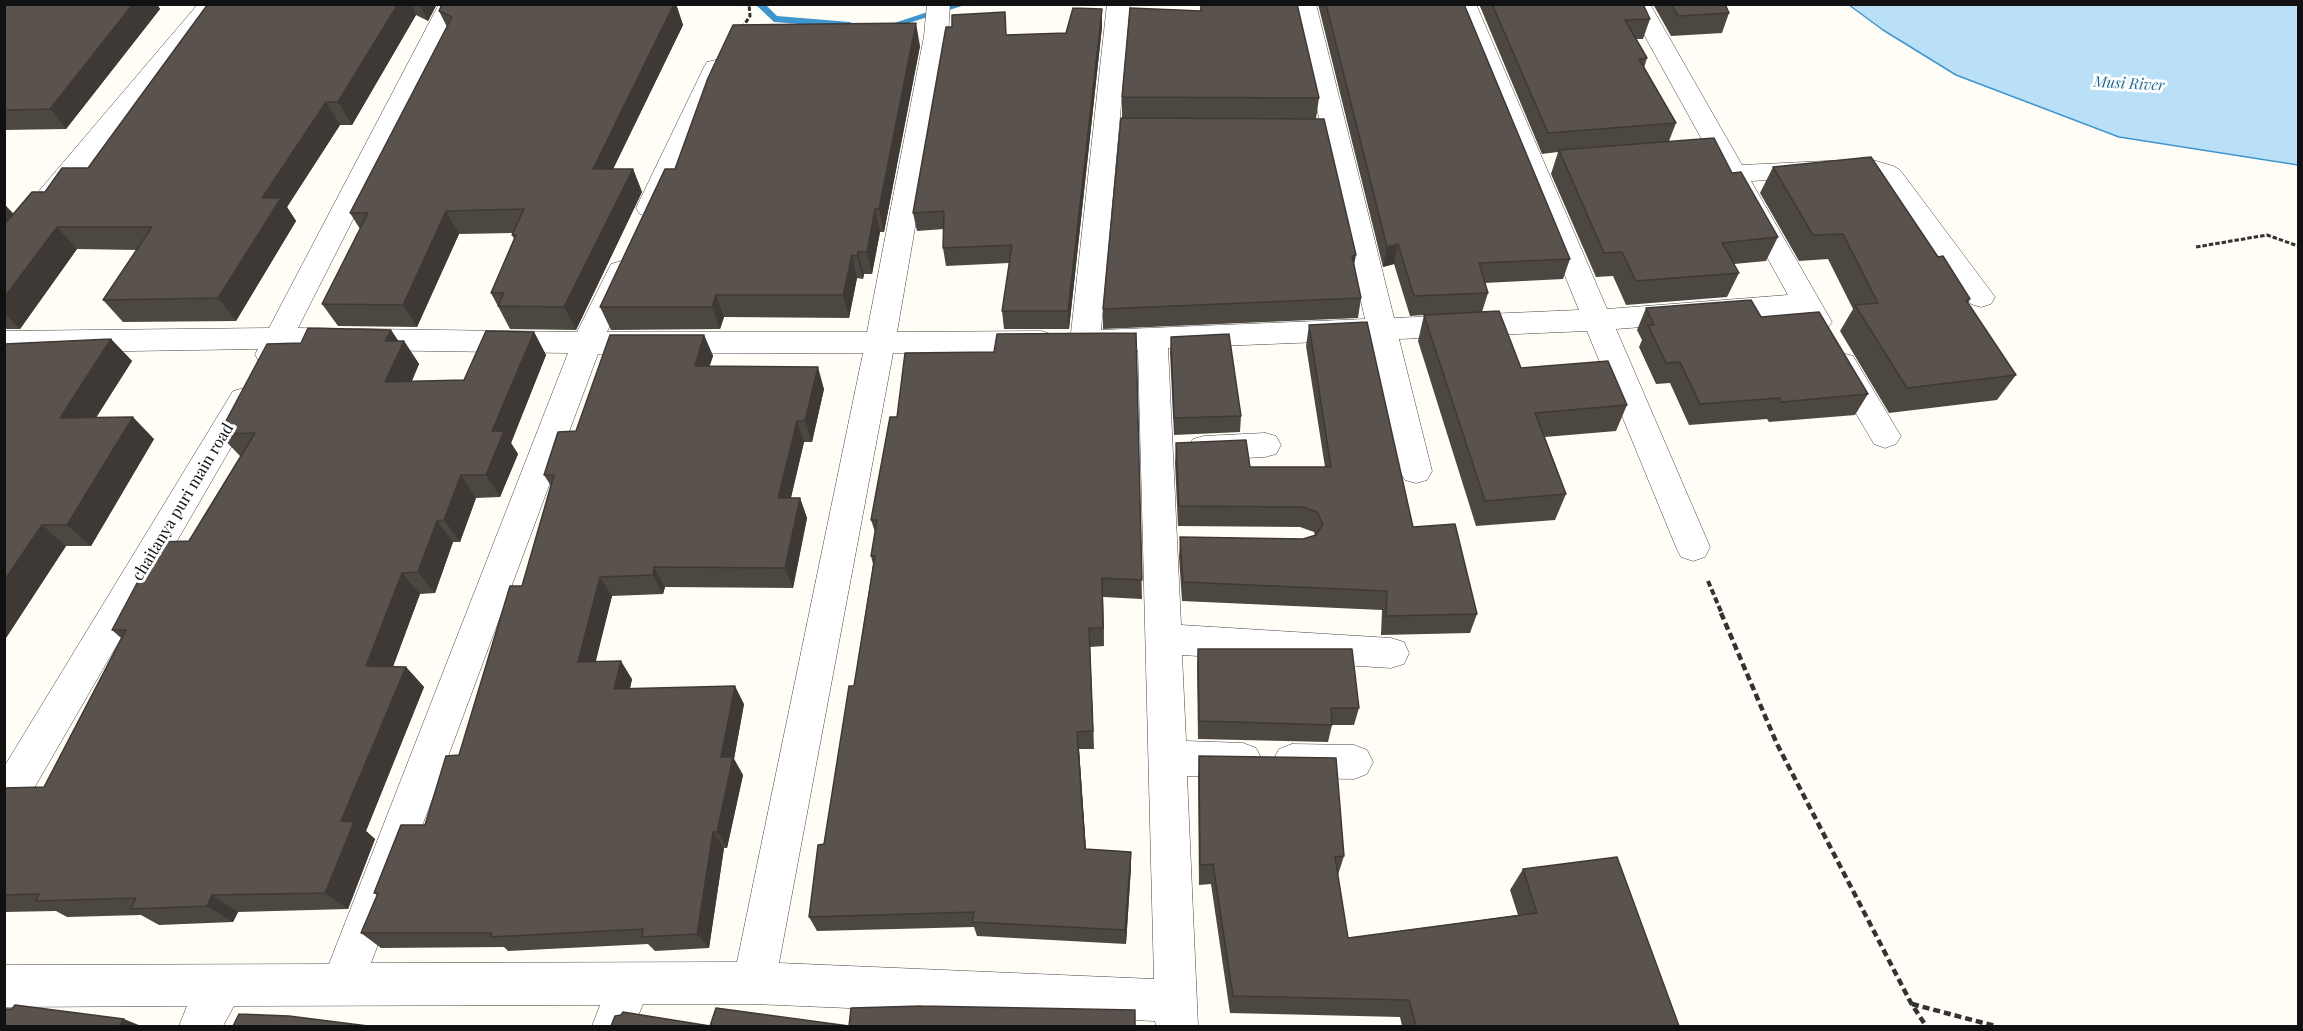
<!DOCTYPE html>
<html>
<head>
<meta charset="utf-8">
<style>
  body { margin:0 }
  #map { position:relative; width:2303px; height:1031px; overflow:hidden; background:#fffdf5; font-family:"Playfair Display",serif }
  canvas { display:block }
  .frame { position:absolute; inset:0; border:6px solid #111; pointer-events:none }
</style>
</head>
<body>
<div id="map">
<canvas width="2303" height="1031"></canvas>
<div class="frame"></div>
</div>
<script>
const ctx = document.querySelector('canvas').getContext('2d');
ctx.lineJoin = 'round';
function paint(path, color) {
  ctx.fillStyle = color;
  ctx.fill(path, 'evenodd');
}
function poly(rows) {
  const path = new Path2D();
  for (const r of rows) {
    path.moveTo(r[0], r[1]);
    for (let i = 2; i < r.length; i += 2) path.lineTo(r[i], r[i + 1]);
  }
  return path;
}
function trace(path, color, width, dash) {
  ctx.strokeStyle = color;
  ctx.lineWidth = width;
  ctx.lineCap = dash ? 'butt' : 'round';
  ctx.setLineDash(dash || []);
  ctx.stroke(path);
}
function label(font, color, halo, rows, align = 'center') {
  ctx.font = font + ' "Playfair Display",serif';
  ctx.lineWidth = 6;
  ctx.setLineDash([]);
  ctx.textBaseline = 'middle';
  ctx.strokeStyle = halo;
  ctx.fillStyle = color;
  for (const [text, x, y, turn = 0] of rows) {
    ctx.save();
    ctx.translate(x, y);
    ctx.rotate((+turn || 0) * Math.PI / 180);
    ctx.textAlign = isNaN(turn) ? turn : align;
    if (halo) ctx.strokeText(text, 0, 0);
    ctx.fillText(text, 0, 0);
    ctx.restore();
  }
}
const water = poly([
  [1849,5,2298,5,2298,165,2119,137,1956,75,1883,30,1849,5]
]);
paint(water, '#b9e0f7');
trace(water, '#3f96cf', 1.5);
paint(poly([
  [755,4,765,4,777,16,850,22,855,25,850,28,774,22,755,4],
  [952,4,968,4,887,30,879,28,952,4]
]), '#3f96cf');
const minor = poly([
  [198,4,222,4,14,258,4,260,4,232,198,4],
  [439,4,462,4,298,328,577,332,611,264,621,261,631,264,635,271,607,332,867,332,924,36,927,4,950,4,948,36,897,332,1041,331,1051,334,1056,342,1051,350,1041,353,893,353,779,963,1154,979,1138,350,1085,353,1075,350,1070,342,1107,4,1130,4,1101,330,1365,319,1293,4,1316,4,1394,318,1579,310,1453,4,1476,4,1607,309,1788,295,1627,4,1650,4,1742,165,1869,159,1893,166,1900,170,1995,297,1991,304,1981,307,1971,304,1882,182,1875,178,1867,175,1751,181,1832,322,1827,329,1817,332,1807,329,1798,315,1616,329,1710,547,1705,557,1693,561,1681,557,1676,547,1587,331,1399,339,1432,471,1427,480,1416,483,1405,480,1400,471,1370,340,1168,348,1181,625,1391,638,1404,642,1409,653,1404,664,1391,668,1182,655,1186,741,1243,743,1256,748,1262,760,1256,772,1243,777,1187,776,1198,1026,1156,1026,1155,1021,754,1004,643,1004,634,1026,592,1026,600,1005,234,1006,223,1026,179,1026,187,1006,4,1007,4,965,329,964,568,353,288,349,281,362,270,365,259,362,255,354,258,349,4,353,4,331,269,328,439,4],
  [863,353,737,962,371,963,598,354,863,353],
  [716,60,725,62,728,67,664,208,660,214,650,217,640,214,636,208,704,67,707,62,716,60],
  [1842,353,1853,356,1896,428,1901,436,1896,444,1885,448,1874,444,1827,364,1831,356,1842,353],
  [244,388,255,391,259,399,18,816,4,821,4,767,233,391,244,388],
  [1265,433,1276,436,1281,445,1276,454,1265,457,1204,460,1193,457,1188,448,1193,439,1204,436,1265,433],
  [1292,744,1354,745,1367,750,1373,762,1367,774,1354,779,1292,778,1279,773,1273,761,1279,749,1292,744]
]);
trace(minor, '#444', 1);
trace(poly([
  [742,28,750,16,749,4],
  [2196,247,2267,235,2298,246]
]), '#333', 3, [4.5, 2]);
trace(poly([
  [1708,581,1722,614]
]), '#333', 4, [6, 3]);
trace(poly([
  [1721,613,1777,744,1911,1003,1926,1026],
  [1912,1004,1995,1026]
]), '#333', 4.5, [7, 4]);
paint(minor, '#fff');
paint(poly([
  [4,4,157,4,160,9,66,129,4,130],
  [208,4,437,4,428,21,416,15,352,125,340,125,287,207,296,221,236,321,123,322,103,300,137,250,77,249,20,329,4,329,4,204,14,214,45,192,88,168],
  [442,4,676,4,683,25,613,169,633,169,642,192,576,330,510,329,491,293,514,239,512,235,513,233,459,234,417,327,338,326,322,304,360,229,350,213,447,27,439,11],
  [1318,4,1464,4,1570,259,1563,279,1484,283,1488,293,1482,312,1521,368,1627,405,1616,431,1545,437,1566,494,1555,520,1476,526,1418,341,1424,315,1410,316,1394,264,1383,267],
  [1479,4,1643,4,1650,19,1643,39,1636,39,1647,58,1644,68,1676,123,1669,141,1732,173,1778,237,1766,261,1734,264,1739,273,1727,297,1626,305,1613,276,1596,277,1551,174,1558,152,1542,154],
  [1653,4,1725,4,1729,13,1722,33,1671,36],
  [1201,5,1319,98,1316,119,1122,118,1122,97,1200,11],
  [1102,9,1102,27,1069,329,1004,329,1002,311,1009,263,946,266,943,248,944,229,917,231,913,213,1007,35,1066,33],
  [920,46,884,232,880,232,872,274,864,274,863,279,857,278,849,318,724,317,720,329,611,330,600,307,675,169],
  [1773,167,1938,257,1970,299,1968,303,2016,375,1997,400,1889,413,1840,331,1853,309,1828,259,1799,261,1760,193],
  [1361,298,1358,318,1103,329,1103,309],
  [1646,308,1761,317,1868,394,1855,415,1769,422,1767,419,1689,425,1670,383,1656,384,1639,347,1642,340,1637,330],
  [1309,325,1413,527,1477,614,1470,633,1381,635,1382,610,1182,601,1179,557,1180,537,1303,539,1315,536,1314,532,1300,527,1178,526,1175,463,1176,443,1250,467,1325,467,1306,346],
  [391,330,398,341,404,341,419,364,412,381,464,380,534,332,546,355,511,443,518,454,500,497,476,498,460,542,453,542,435,593,420,594,393,667,406,667,424,687,366,831,375,839,348,909,238,912,233,922,159,925,141,915,67,917,56,911,4,912,4,788,44,787,121,638,112,630,189,541,241,456,240,456,219,434,301,343],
  [1136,333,1142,599,1103,597,1104,646,1090,647,1094,749,1079,749,1086,849,1131,852,1131,867,1126,944,977,936,974,927,817,931,809,917,824,844,854,686,873,564,871,556,875,532,871,520,897,417,994,352],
  [704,335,713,356,709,366,824,389,812,442,804,442,791,498,800,498,807,518,793,588,665,587,663,594,612,596,595,662,632,679,630,688,744,704,734,759,743,775,727,848,724,848,709,948,655,951,648,944,508,951,504,947,381,948,361,933,377,895,374,893,425,825,459,755,522,586,551,486,544,475,576,431],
  [1171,337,1241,416,1240,432,1174,435,1170,353],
  [111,339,132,361,96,417,154,439,91,546,66,546,4,641,4,344],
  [1198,649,1359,708,1354,725,1332,725,1328,742,1198,739,1197,667],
  [1199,756,1344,856,1338,875,1348,938,1518,915,1510,890,1523,869,1679,1026,1402,1026,1400,1017,1230,1013,1211,884,1199,885,1198,778]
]), '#4d4742');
paint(poly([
  [133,4,157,4,160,9,66,129,50,109],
  [398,4,411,4,416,15,352,125,338,102],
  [419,4,437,4,428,21],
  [674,4,676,4,683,25,602,192,593,169],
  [1102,9,1102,27,1069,329,1068,311],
  [916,23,920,46,884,232,879,209],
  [326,102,340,125,287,207,296,221,236,321,218,298,262,198],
  [633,169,642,192,576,330,564,307],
  [4,204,15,216,4,229],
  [875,209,880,232,872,274,867,252],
  [446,211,459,234,417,327,403,305],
  [57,227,77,249,20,329,4,312,4,298],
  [1398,244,1394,264,1383,267,1387,247],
  [858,252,864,274,863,279,857,256],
  [852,255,857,278,849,318,843,295],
  [1356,255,1352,275,1352,256],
  [716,295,724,317,720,329,712,307],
  [391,330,402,346,404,341,419,364,401,405,385,382,385,341],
  [534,332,546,355,511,443,518,454,500,497,486,475,492,431],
  [704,335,713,356,703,387,695,366],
  [111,339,132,361,82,440,60,418],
  [818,367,824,389,812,442,805,421],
  [133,417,154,439,91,546,67,525],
  [797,421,804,442,786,518,778,498],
  [461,475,476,498,460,542,444,520],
  [800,498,807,518,793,588,785,568],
  [437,521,453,542,435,593,418,572],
  [42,525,66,546,4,641,4,581],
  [654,567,665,587,663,594,653,575],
  [402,573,420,594,385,687,366,666],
  [600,577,612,596,591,681,578,662],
  [1102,578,1103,597,1104,646,1103,628],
  [1089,628,1090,647,1094,749,1093,731],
  [621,661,632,679,626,707,614,689],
  [406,667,424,687,366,831,375,839,348,909,325,893,341,821],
  [735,686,744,704,734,759,743,775,727,848,717,832,721,757],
  [1077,732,1079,749,1087,865,1085,849],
  [713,832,724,848,709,948,697,934],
  [1131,852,1131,867,1126,944,1125,930],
  [212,895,238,912,233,922,207,906],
  [124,1019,141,1026,119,1026]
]), '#3f3936');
const building = poly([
  [4,4,133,4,50,109,4,110,4,4],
  [208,4,398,4,338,102,326,102,262,198,281,198,218,298,103,300,152,227,57,227,4,298,4,225,32,192,45,192,62,168,88,168,208,4],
  [442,4,674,4,593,169,633,169,564,307,498,306,504,293,491,293,516,235,512,235,524,209,446,211,403,305,322,304,368,213,350,213,452,17,439,11,442,4],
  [1223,4,1297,4,1319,98,1122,97,1130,8,1201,11,1201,5,1223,4],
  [1326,4,1464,4,1570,259,1479,263,1488,293,1414,296,1398,244,1387,247,1326,4],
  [1492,4,1643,4,1650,19,1625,20,1647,58,1639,59,1676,123,1548,133,1492,4],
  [1671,4,1725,4,1729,13,1678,16,1671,4],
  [1073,8,1102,9,1068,311,1002,311,1012,245,943,248,944,211,913,213,946,27,952,27,952,15,1005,12,1006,35,1066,33,1073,8],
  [916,23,879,209,875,209,867,252,858,252,857,256,852,255,843,295,716,295,712,307,600,307,665,169,675,169,708,78,733,25,916,23],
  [1121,118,1324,119,1356,255,1352,256,1361,298,1103,309,1121,118],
  [1714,138,1732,173,1741,172,1778,237,1722,243,1739,273,1636,281,1622,252,1604,253,1559,150,1714,138],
  [1871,157,1938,257,1943,256,1970,299,1966,300,2016,375,1907,388,1855,305,1878,303,1843,234,1813,235,1773,167,1871,157],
  [1751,300,1761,317,1819,312,1868,394,1781,402,1780,398,1700,404,1680,362,1666,363,1648,325,1654,325,1646,308,1751,300],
  [1499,311,1521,368,1608,361,1627,405,1535,413,1566,494,1485,501,1424,315,1499,311],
  [1367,322,1413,527,1455,524,1477,614,1386,616,1387,591,1183,582,1180,537,1303,539,1316,535,1323,524,1317,512,1303,507,1179,506,1176,443,1246,440,1250,467,1331,467,1309,325,1367,322],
  [308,328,391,330,385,341,404,341,385,382,464,380,486,331,534,332,492,431,504,431,486,475,461,475,444,520,437,521,418,572,402,573,366,666,406,667,341,821,354,822,325,893,212,895,207,906,131,909,136,898,36,901,39,894,4,895,4,788,44,787,126,630,112,630,159,542,189,541,255,433,219,434,267,344,301,343,308,328],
  [1136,333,1142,580,1102,578,1103,628,1089,628,1093,731,1077,732,1085,849,1131,852,1125,930,972,922,974,912,809,917,818,845,824,844,849,686,854,686,875,556,871,556,877,520,871,520,890,417,897,417,905,353,994,352,997,334,1136,333],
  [1229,334,1241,416,1174,418,1171,337,1229,334],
  [610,335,704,335,695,366,818,367,805,421,797,421,778,498,800,498,785,568,654,567,653,575,600,577,578,662,621,661,614,689,735,686,721,757,733,757,717,832,713,832,697,934,642,937,643,929,491,937,492,933,361,933,378,893,374,893,401,825,425,825,446,756,459,755,510,586,522,586,554,475,544,475,558,432,576,431,610,335],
  [111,339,60,418,133,417,67,525,42,525,4,581,4,344,111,339],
  [1198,649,1352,649,1359,708,1331,708,1332,725,1199,721,1198,649],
  [1199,756,1336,758,1344,856,1335,857,1348,938,1537,913,1523,869,1617,857,1679,1026,1416,1026,1409,1000,1233,996,1213,864,1200,865,1199,756],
  [15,1005,124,1019,119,1026,4,1026,4,1009,12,1009,15,1005],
  [921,1006,1135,1010,1135,1026,611,1026,615,1016,621,1015,623,1012,710,1026,716,1008,849,1026,851,1008,921,1006],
  [239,1014,289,1016,368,1026,233,1026,239,1014]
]);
paint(building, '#5a524d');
trace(building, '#3f3936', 1.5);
label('italic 15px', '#1768a6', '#fff', [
  ["Musi River",2129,84,3]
]);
label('16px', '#111', '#fff', [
  ["chaitanya puri main road",183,502,-59]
]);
</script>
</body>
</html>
